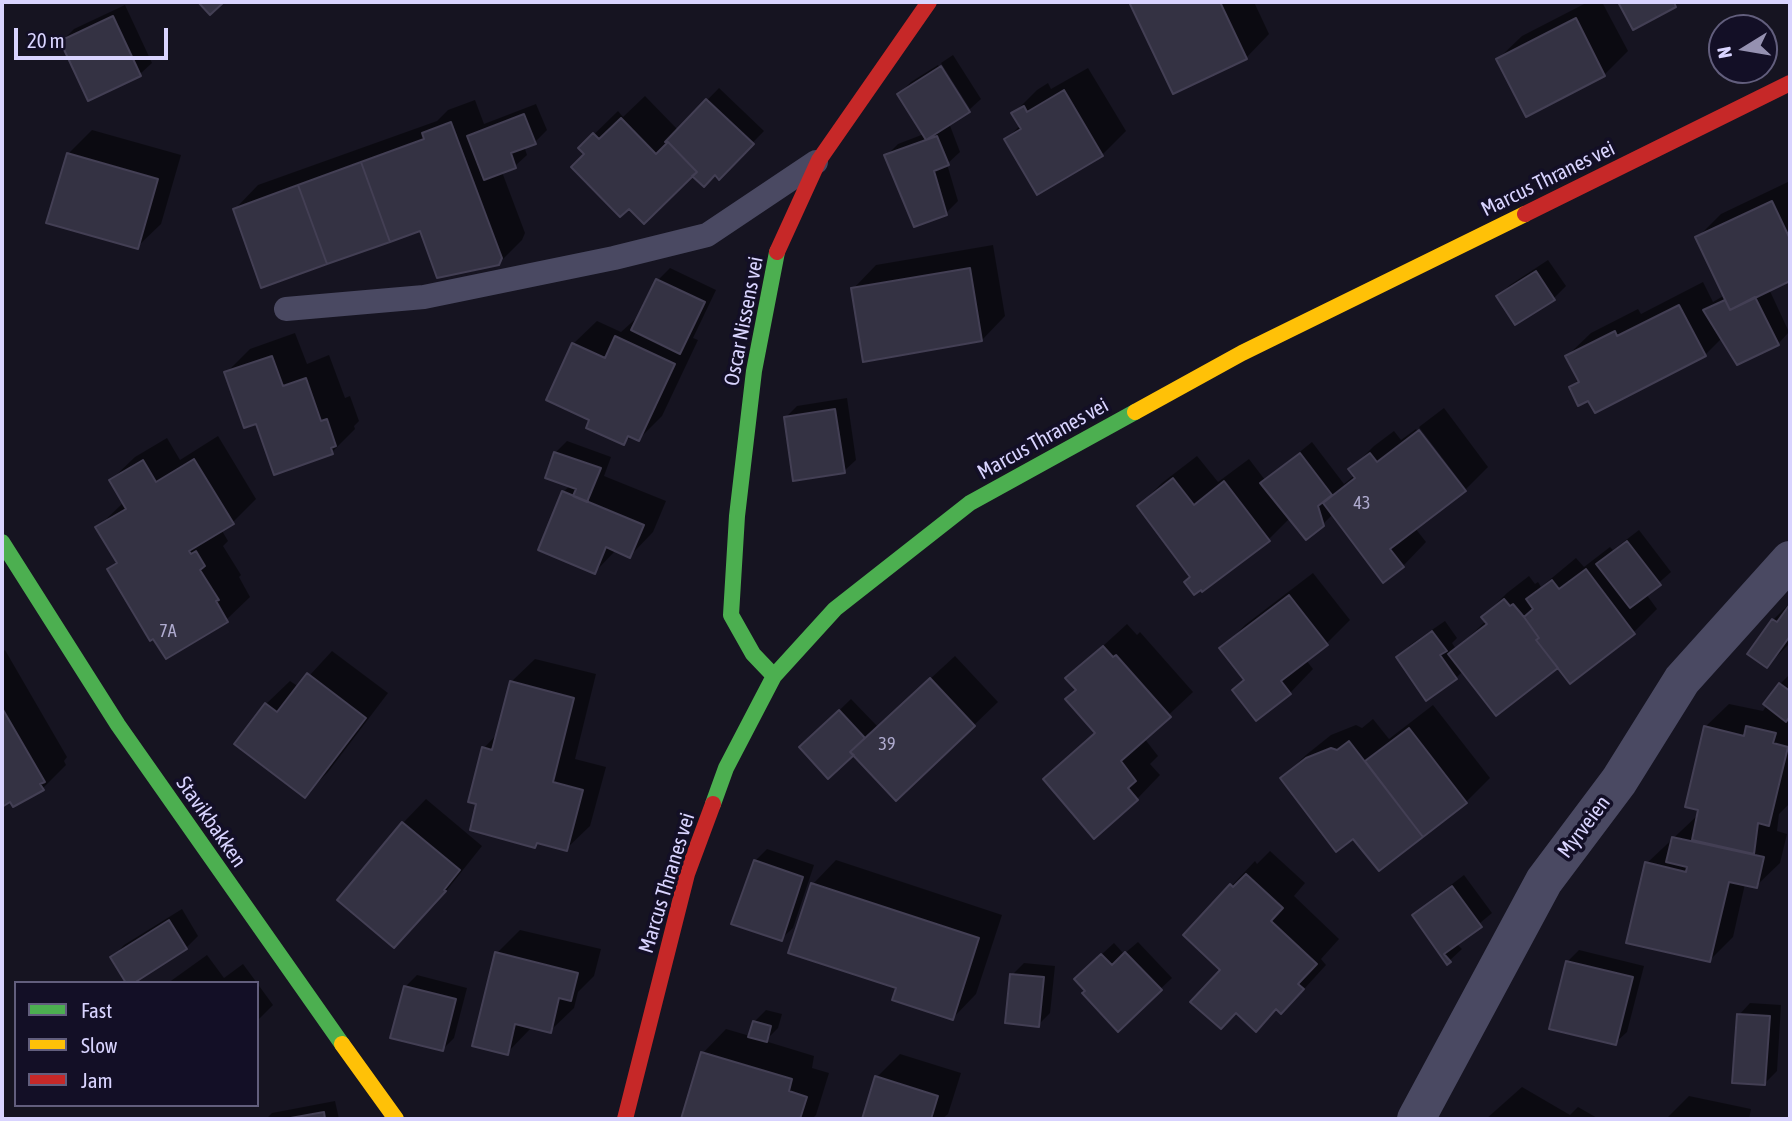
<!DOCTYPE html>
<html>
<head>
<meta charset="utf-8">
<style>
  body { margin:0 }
  #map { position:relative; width:1792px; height:1121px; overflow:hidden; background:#161421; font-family:"Asap Condensed",sans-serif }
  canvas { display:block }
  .frame { position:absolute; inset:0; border:4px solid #d9d4ff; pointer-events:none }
  .legend { position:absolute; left:14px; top:981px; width:245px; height:126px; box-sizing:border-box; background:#130f26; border:2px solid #625e7d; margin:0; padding:9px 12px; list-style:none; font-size:21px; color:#d9d4ff }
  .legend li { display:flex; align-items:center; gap:14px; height:35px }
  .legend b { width:35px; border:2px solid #625e7d }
  .north { position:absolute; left:1708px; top:14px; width:70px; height:70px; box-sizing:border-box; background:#130f26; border:2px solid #625e7d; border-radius:50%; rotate:259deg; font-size:19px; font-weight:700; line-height:28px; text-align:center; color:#d9d4ff }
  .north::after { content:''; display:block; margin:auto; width:24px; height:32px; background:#9591b1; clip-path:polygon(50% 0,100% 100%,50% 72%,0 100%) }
  .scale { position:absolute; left:14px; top:28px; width:154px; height:32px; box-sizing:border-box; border:4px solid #d9d4ff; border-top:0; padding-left:9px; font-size:21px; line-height:24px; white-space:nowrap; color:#d9d4ff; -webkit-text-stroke:5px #130f26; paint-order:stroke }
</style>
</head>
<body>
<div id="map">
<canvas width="1792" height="1121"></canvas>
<div class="frame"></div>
<ul class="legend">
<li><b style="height:9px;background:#4caf50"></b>Fast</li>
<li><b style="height:9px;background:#ffc107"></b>Slow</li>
<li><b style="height:9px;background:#c62828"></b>Jam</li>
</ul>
<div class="north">N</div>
<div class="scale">20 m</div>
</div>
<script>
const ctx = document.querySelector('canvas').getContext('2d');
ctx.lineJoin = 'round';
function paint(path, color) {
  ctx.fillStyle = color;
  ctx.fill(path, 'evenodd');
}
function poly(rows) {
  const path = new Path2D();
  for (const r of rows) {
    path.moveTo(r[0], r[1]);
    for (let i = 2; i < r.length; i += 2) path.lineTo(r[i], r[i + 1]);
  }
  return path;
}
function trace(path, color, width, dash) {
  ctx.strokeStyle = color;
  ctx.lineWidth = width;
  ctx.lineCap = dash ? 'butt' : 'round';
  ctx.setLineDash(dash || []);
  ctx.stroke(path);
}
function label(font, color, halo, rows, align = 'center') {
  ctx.font = font + ' "Asap Condensed",sans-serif';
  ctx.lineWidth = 7;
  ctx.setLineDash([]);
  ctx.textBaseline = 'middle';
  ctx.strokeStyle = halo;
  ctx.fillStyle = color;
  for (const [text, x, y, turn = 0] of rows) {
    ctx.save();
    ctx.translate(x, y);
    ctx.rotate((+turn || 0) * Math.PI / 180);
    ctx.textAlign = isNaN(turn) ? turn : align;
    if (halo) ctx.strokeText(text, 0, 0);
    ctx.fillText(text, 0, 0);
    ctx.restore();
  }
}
paint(poly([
  [1131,2,1254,2,1269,34,1246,58,1173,92],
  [1588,2,1602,2,1628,51,1604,75,1498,59,1522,36],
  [125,5,152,63,140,74,89,99,62,41,74,29],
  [953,55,981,99,970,109,941,63],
  [938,65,969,110,949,123,960,152,947,164,958,201,946,213,886,156,898,144,924,134,899,94,911,82],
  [1088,68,1126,131,1102,155,1038,193,1006,139,1021,125,1014,113,1037,90,1048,83,1051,89],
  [719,88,764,131,719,177,715,173,695,176,587,154,580,148,618,111,623,117,645,96,678,130],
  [475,100,484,124,536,104,547,130,535,142,524,146,527,155,515,166,502,172,525,233,522,240,498,264,421,229,235,209,258,185,437,121,448,110],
  [92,130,181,155,161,224,137,247,68,154],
  [1790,181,1790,279,1769,289,1789,332,1778,344,1722,338,1705,355,1589,399,1571,387,1579,379,1567,356,1591,333,1638,309,1641,314,1703,282,1713,302,1725,295,1697,238,1721,214],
  [993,245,1005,316,982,340,853,289,876,265],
  [1548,260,1566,286,1554,298,1515,323,1498,296,1510,285],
  [670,268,716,290,693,338,698,340,662,416,639,439,631,436,624,443,591,420,573,344,597,321,621,332,641,314,658,280],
  [295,333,307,364,329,355,345,398,350,396,359,421,354,426,355,429,332,452,257,422,226,373,250,349],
  [847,398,856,460,844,471,785,418,797,406],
  [1444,408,1488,467,1466,489,1419,427],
  [1416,429,1462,489,1466,489,1415,528,1426,542,1403,566,1333,514,1322,525,1290,518,1269,539,1192,576,1139,506,1162,483,1197,456,1218,482,1249,459,1265,480,1312,442,1344,484,1355,475,1351,469,1374,446,1394,431,1401,440],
  [218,436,256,499,233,522,221,529,228,541,223,546,241,575,239,577,250,597,226,620,109,569,117,561,97,528,124,502,111,480,135,457,167,438,180,460],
  [567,441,611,457,604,476,666,501,653,532,630,556,616,550,595,572,563,492,571,485,555,453],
  [1639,530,1671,572,1646,594,1657,609,1634,632,1570,682,1558,666,1463,671,1456,678,1398,657,1410,645,1445,621,1457,638,1452,643,1456,649,1486,621,1483,617,1507,593,1529,576,1535,584,1538,582,1541,587,1576,558,1584,567,1610,547,1613,550],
  [1313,573,1350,620,1326,644,1306,660,1313,669,1290,693,1234,690,1245,679,1222,649,1245,625],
  [1790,603,1790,643,1767,666,1773,620],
  [1127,624,1137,635,1140,632,1193,692,1144,738,1158,756,1150,764,1160,775,1137,799,1045,779,1096,731,1077,689,1068,678],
  [5,650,67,757,64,761,66,765,43,788,2,805,2,652],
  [332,651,388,693,328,772,304,796,266,704,290,681,299,687],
  [955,656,998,702,974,725,854,753,829,776,813,736,851,699,878,727],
  [535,659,596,674,575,759,606,767,590,826,566,849,478,803,484,748,498,733,511,682],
  [1790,674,1790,803,1779,814,1777,831,1787,834,1780,863,1756,886,1745,884,1733,937,1710,960,1647,863,1699,814,1705,727,1729,704,1763,711,1780,684],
  [1433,705,1490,778,1466,802,1379,869,1353,836,1282,778,1306,755,1331,735,1356,725,1362,728,1373,719,1389,739],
  [426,799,482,846,435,905,394,946,403,823],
  [767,849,814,865,793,928,781,939,755,861],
  [1270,851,1305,883,1294,896,1339,939,1321,959,1326,965,1305,988,1281,1011,1277,1008,1256,1029,1222,970,1185,935,1255,861,1257,864],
  [836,860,1002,915,976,994,953,1018,898,987,813,884],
  [1464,875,1492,913,1456,943,1462,949,1448,962,1414,915,1426,904],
  [182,909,198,936,186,948,130,983,113,957,124,945],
  [520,930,601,949,594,976,578,992,574,1008,550,1031,532,1027,507,1053,497,953],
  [1138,942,1172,978,1118,1029,1087,990,1088,967,1114,943,1124,954],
  [1579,950,1644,966,1627,1032,1615,1043,1568,961],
  [207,955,224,978,243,964,257,983,168,983],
  [1024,963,1055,966,1050,1013,1038,1025,1012,975],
  [417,975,467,988,454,1038,442,1050,405,987],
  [257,983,273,1005,257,1021],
  [1750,1003,1781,1005,1777,1071,1765,1083,1739,1015],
  [766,1010,782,1014,778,1028,765,1041,814,1056,812,1068,829,1073,816,1115,812,1119,689,1119,683,1117,703,1053,726,1029,750,1036,754,1022],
  [900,1054,961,1073,948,1114,942,1119,863,1119,877,1077],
  [1522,1087,1570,1115,1578,1107,1599,1119,1486,1119],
  [1689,1096,1751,1109,1749,1119,1666,1119],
  [335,1101,339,1119,266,1119,272,1113]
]), '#0007');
const building = poly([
  [198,2,224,2,210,15,198,2],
  [1129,2,1220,2,1247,59,1173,94,1129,2],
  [1618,2,1674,2,1676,7,1633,30,1618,2],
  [113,16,141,76,88,101,60,41,113,16],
  [1576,18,1605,76,1526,117,1496,59,1576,18],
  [941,66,970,112,926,140,897,94,941,66],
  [1064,90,1103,156,1037,195,1004,139,1021,129,1011,113,1024,106,1027,112,1064,90],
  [706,99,754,144,719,180,715,175,704,187,692,176,697,172,668,142,665,142,706,99],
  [524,114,536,144,511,153,516,168,484,180,467,136,524,114],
  [621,118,656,154,668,142,697,172,644,224,629,209,620,217,571,167,584,154,578,148,593,133,599,139,621,118],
  [451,122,502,258,499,265,437,278,420,231,390,242,361,162,424,139,422,133,451,122],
  [937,136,949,165,934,171,947,215,914,227,884,155,937,136],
  [67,153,158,179,138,249,46,223,67,153],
  [361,162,390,242,327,264,298,185,361,162],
  [298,185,327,264,261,288,233,209,298,185],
  [1772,201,1790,239,1790,281,1730,310,1695,237,1772,201],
  [970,268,982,341,863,362,851,288,970,268],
  [1536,271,1555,300,1515,325,1496,296,1536,271],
  [656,279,705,302,680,354,631,330,656,279],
  [1755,297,1779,345,1737,365,1703,310,1725,300,1730,310,1755,297],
  [1679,305,1706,356,1595,413,1588,401,1578,406,1569,387,1579,382,1565,356,1615,331,1617,336,1679,305],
  [615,336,675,364,639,441,628,436,624,445,586,428,589,420,546,400,572,343,605,358,615,336],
  [272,356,283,386,306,378,321,421,327,419,336,446,331,448,333,454,274,475,256,424,244,428,224,372,272,356],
  [835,409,845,473,793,481,784,417,835,409],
  [1419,430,1466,491,1390,549,1404,567,1383,583,1323,503,1355,478,1348,469,1370,453,1377,462,1419,430],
  [554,452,601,468,587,502,573,496,576,489,545,478,554,452],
  [1300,453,1332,495,1318,506,1324,526,1306,540,1260,483,1300,453],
  [194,459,234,524,189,551,191,554,196,551,205,566,200,570,219,600,216,601,228,622,166,659,153,639,150,641,107,569,117,563,95,527,126,509,109,480,143,460,156,482,194,459],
  [1173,478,1194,505,1224,481,1270,541,1202,592,1201,590,1194,595,1184,582,1190,577,1137,506,1173,478],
  [562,491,644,525,630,558,606,547,595,574,538,550,562,491],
  [1627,541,1661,585,1630,608,1596,564,1627,541],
  [1586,569,1635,634,1570,684,1536,640,1539,638,1524,617,1533,609,1526,599,1552,580,1559,589,1586,569],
  [1289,595,1328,645,1281,681,1291,694,1256,721,1232,690,1244,680,1219,648,1289,595],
  [1504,599,1510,606,1513,604,1524,617,1539,638,1536,640,1558,668,1496,716,1448,654,1487,624,1481,617,1504,599],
  [1790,604,1790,636,1767,668,1747,654,1772,619,1777,622,1790,604],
  [1432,631,1447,651,1440,655,1457,679,1426,701,1396,657,1432,631],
  [1103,646,1113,657,1116,655,1171,717,1121,761,1136,781,1128,788,1138,800,1094,839,1043,779,1095,733,1065,699,1076,690,1065,678,1103,646],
  [307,673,366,718,305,798,234,744,265,703,277,712,307,673],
  [930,678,975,726,896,801,850,752,930,678],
  [510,681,574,698,553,782,583,790,567,851,537,843,535,848,470,830,476,804,468,802,482,747,492,750,510,681],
  [1779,683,1790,691,1790,716,1786,722,1763,704,1779,683],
  [2,708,45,782,40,784,44,790,13,807,10,802,2,807,2,708],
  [839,710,865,738,850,752,854,755,828,779,799,747,839,710],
  [1704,726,1744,736,1746,726,1776,733,1773,743,1788,747,1769,826,1758,823,1754,854,1692,840,1698,810,1685,807,1704,726],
  [1409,728,1467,803,1423,837,1365,761,1409,728],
  [1349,741,1423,837,1379,871,1353,839,1336,852,1280,778,1306,758,1331,748,1337,750,1349,741],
  [402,822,460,870,444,890,446,891,394,948,337,900,402,822],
  [1672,837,1764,857,1757,888,1729,882,1710,962,1626,943,1645,862,1686,872,1687,867,1666,862,1672,837],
  [754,860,803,877,782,941,731,924,754,860],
  [1246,874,1283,908,1271,921,1317,964,1298,984,1304,989,1281,1014,1276,1009,1256,1032,1236,1013,1221,1029,1190,1002,1220,970,1183,935,1230,884,1233,887,1246,874],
  [811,883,979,938,953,1020,892,1000,896,988,788,953,811,883],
  [1452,886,1482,927,1444,954,1451,962,1447,965,1412,915,1452,886],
  [169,920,187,949,134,983,126,983,110,957,169,920],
  [495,952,578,973,571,1001,559,998,551,1033,515,1024,508,1055,472,1046,495,952],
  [1125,952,1162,990,1118,1032,1082,993,1085,991,1074,979,1101,954,1112,965,1125,952],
  [1566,961,1633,977,1616,1045,1549,1029,1566,961],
  [1010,974,1044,977,1039,1027,1005,1023,1010,974],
  [404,986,456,999,443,1051,390,1038,404,986],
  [1737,1014,1770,1016,1765,1085,1732,1083,1737,1014],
  [753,1021,771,1026,767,1042,748,1037,753,1021],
  [701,1052,792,1079,789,1091,807,1097,800,1119,681,1119,701,1052],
  [875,1076,938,1096,931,1119,862,1119,875,1076],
  [324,1112,325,1119,285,1119,324,1112]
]);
paint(building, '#343243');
trace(building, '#433f54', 2);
trace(poly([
  [286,309,424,297,614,258,707,235,816,162]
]), '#4a4962', 24);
trace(poly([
  [1416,1119,1544,881,1619,781,1682,680,1790,560]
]), '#4a4962', 38);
trace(poly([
  [2,542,118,725,342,1044],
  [774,676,753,654,731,615,737,516,754,371,777,252],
  [713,804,726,768,774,676,835,609,970,503,1135,412]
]), '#4caf50', 16);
trace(poly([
  [1135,412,1242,353,1525,214],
  [342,1044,396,1119]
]), '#ffc107', 16);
trace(poly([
  [1525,214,1790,83],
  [777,252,819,160,929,2],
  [625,1119,687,874,713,804]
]), '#c62828', 16);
label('18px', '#b0acd0', null, [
  ["43",1362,503],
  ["7A",168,631],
  ["39",887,744]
]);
label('21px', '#d9d4ff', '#130f26', [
  ["Marcus Thranes vei",1548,179,-26],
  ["Oscar Nissens vei",744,321,-79],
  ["Marcus Thranes vei",1043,439,-29],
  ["Stavikbakken",211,822,55],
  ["Myrveien",1584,827,-53],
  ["Marcus Thranes vei",667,883,-73]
]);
</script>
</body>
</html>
